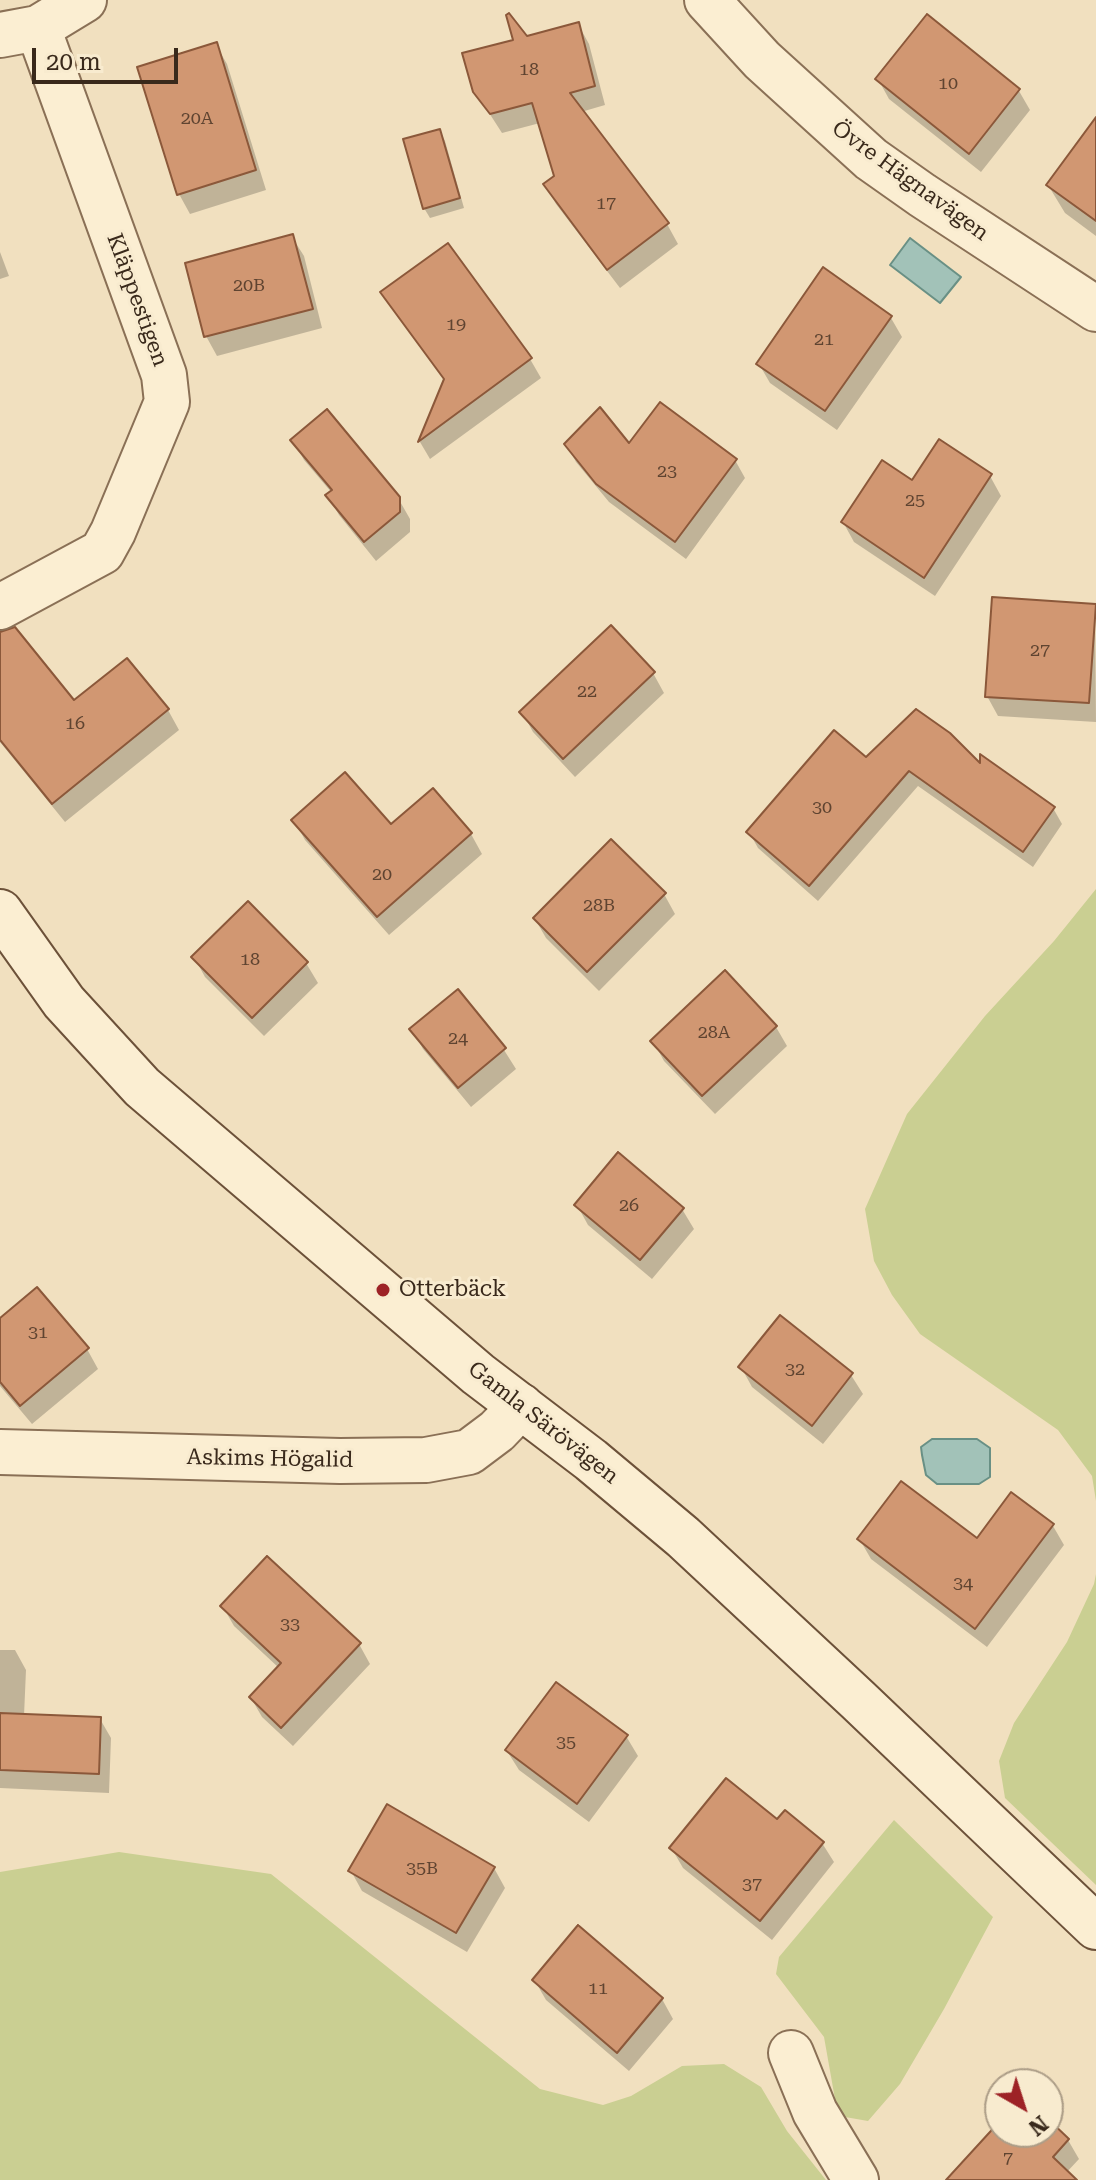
<!DOCTYPE html>
<html>
<head>
<meta charset="utf-8">
<style>
  body { margin:0 }
  #map { position:relative; width:1096px; height:2180px; overflow:hidden; background:#f1e0bf; font-family:"Roboto Serif",serif }
  canvas { display:block }
  .north { position:absolute; left:984px; top:2068px; width:80px; height:80px; box-sizing:border-box; background:#f8ebcf; border:2px solid #ac9d87; border-radius:50%; rotate:141deg; font-size:22px; font-weight:700; line-height:32px; text-align:center; color:#39291b }
  .north::after { content:''; display:block; margin:auto; width:28px; height:36px; background:#9d2226; clip-path:polygon(50% 0,100% 100%,50% 72%,0 100%) }
  .scale { position:absolute; left:32px; top:48px; width:146px; height:36px; box-sizing:border-box; border:4px solid #39291b; border-top:0; padding-left:10px; font-size:24px; line-height:28px; white-space:nowrap; color:#39291b; -webkit-text-stroke:6px #f8ebcf; paint-order:stroke }
</style>
</head>
<body>
<div id="map">
<canvas width="1096" height="2180"></canvas>
<div class="north">N</div>
<div class="scale">20 m</div>
</div>
<script>
const ctx = document.querySelector('canvas').getContext('2d');
ctx.lineJoin = 'round';
function paint(path, color) {
  ctx.fillStyle = color;
  ctx.fill(path, 'evenodd');
}
function poly(rows) {
  const path = new Path2D();
  for (const r of rows) {
    path.moveTo(r[0], r[1]);
    for (let i = 2; i < r.length; i += 2) path.lineTo(r[i], r[i + 1]);
  }
  return path;
}
function trace(path, color, width, dash) {
  ctx.strokeStyle = color;
  ctx.lineWidth = width;
  ctx.lineCap = dash ? 'butt' : 'round';
  ctx.setLineDash(dash || []);
  ctx.stroke(path);
}
function label(font, color, halo, rows, align = 'center') {
  ctx.font = font + ' "Roboto Serif",serif';
  ctx.lineWidth = 6;
  ctx.setLineDash([]);
  ctx.textBaseline = 'middle';
  ctx.strokeStyle = halo;
  ctx.fillStyle = color;
  for (const [text, x, y, turn = 0] of rows) {
    ctx.save();
    ctx.translate(x, y);
    ctx.rotate((+turn || 0) * Math.PI / 180);
    ctx.textAlign = isNaN(turn) ? turn : align;
    if (halo) ctx.strokeText(text, 0, 0);
    ctx.fillText(text, 0, 0);
    ctx.restore();
  }
}
paint(poly([
  [1096,889,1096,1501,1092,1476,1058,1430,920,1334,892,1295,874,1261,865,1209,907,1114,985,1016,1054,941],
  [1096,1574,1096,1885,1005,1798,999,1761,1014,1723,1067,1642,1094,1584],
  [894,1820,993,1917,944,2009,900,2084,868,2121,845,2117,835,2099,824,2037,776,1974,779,1957],
  [119,1852,271,1874,540,2089,603,2105,631,2096,682,2066,724,2064,761,2087,787,2131,826,2180,0,2180,0,1872]
]), '#cacf92');
const water = poly([
  [910,238,961,277,940,303,890,265,910,238],
  [932,1439,977,1439,990,1448,990,1477,979,1484,937,1484,926,1475,922,1455,921,1447,932,1439]
]);
paint(water, '#a2c2b8');
trace(water, '#699085', 2);
paint(poly([
  [578,24,589,44,605,105,581,112,667,224,678,244,620,288,556,204,545,185,556,177,540,123,502,133,475,91,526,38],
  [216,45,227,64,266,190,190,214,179,194],
  [878,79,1019,91,1030,110,981,172,889,99],
  [440,131,445,141,464,208,430,218,424,208],
  [1096,135,1096,236,1065,213,1048,185],
  [292,237,304,256,322,328,217,356,206,336],
  [0,252,9,276,0,279],
  [824,270,891,318,902,337,837,430,770,383,759,364],
  [383,293,530,359,541,378,430,459,420,442,445,381],
  [293,440,398,498,410,519,410,532,376,561,339,515,328,496,332,493,304,460],
  [566,444,629,446,735,460,745,478,686,559,609,502,576,462],
  [990,476,1001,496,935,596,854,542,843,522],
  [1095,606,1096,722,998,716,987,696],
  [0,639,74,703,127,660,168,710,179,730,65,822,0,742],
  [653,673,664,693,575,777,533,732,522,712],
  [866,760,982,767,1053,808,1062,824,1033,867,918,786,818,901,758,848,749,832],
  [433,791,471,834,482,854,389,935,305,840,294,820,391,827],
  [664,894,675,914,599,991,546,938,535,919],
  [194,957,306,963,318,983,264,1036,205,977],
  [457,992,504,1050,516,1069,471,1107,423,1049,412,1029],
  [776,1027,787,1046,715,1114,664,1061,653,1041],
  [577,1205,682,1209,694,1229,652,1279,588,1225],
  [0,1321,87,1349,98,1369,32,1424,0,1386],
  [741,1367,851,1375,863,1394,823,1444,752,1387],
  [1053,1526,1064,1545,987,1647,871,1559,860,1540,977,1541],
  [223,1607,359,1644,370,1664,293,1746,262,1717,251,1698,279,1668,234,1626],
  [0,1650,15,1650,26,1670,24,1716,100,1719,111,1738,109,1793,0,1788],
  [626,1736,638,1756,589,1822,519,1770,507,1751],
  [777,1822,822,1843,834,1862,772,1940,683,1868,672,1849],
  [494,1868,505,1888,467,1952,362,1891,351,1871],
  [535,1981,662,1999,673,2019,629,2071,546,2000],
  [1048,2122,1068,2140,1079,2159,1066,2173,1074,2180,949,2180,1000,2124,1000,2132,1048,2132]
]), '#0003');
const building = poly([
  [509,13,527,36,579,22,595,86,570,93,669,223,607,270,543,184,554,176,532,103,490,114,473,92,462,53,513,40,506,15,509,13],
  [927,14,1020,89,969,154,875,79,927,14],
  [217,42,256,170,177,195,137,67,217,42],
  [1096,117,1096,221,1046,185,1096,117],
  [440,129,460,198,423,209,403,139,440,129],
  [293,234,313,309,204,337,185,263,293,234],
  [448,243,532,358,418,442,444,379,380,292,448,243],
  [823,267,892,316,825,411,756,364,823,267],
  [660,402,737,459,675,542,596,484,564,444,600,407,629,443,660,402],
  [327,409,400,497,400,512,364,542,325,495,332,490,290,440,327,409],
  [939,439,992,474,924,578,841,522,882,460,912,480,939,439],
  [992,597,1096,604,1089,703,985,697,992,597],
  [611,625,655,672,563,759,519,712,611,625],
  [15,627,74,700,127,658,169,709,52,804,0,740,0,632,15,627],
  [916,709,950,733,980,763,980,754,1055,807,1023,852,909,771,809,886,746,832,834,730,866,757,916,709],
  [345,772,391,824,433,788,472,833,377,917,291,820,345,772],
  [611,839,666,893,587,972,533,918,611,839],
  [248,901,308,962,252,1018,191,957,248,901],
  [725,970,777,1026,702,1096,650,1041,725,970],
  [458,989,506,1048,458,1088,409,1029,458,989],
  [618,1152,684,1208,640,1260,574,1205,618,1152],
  [37,1287,89,1348,20,1406,0,1382,0,1318,37,1287],
  [780,1315,853,1373,812,1426,738,1367,780,1315],
  [901,1481,977,1538,1011,1492,1054,1524,975,1629,857,1539,901,1481],
  [267,1556,361,1643,281,1728,249,1697,281,1663,220,1606,267,1556],
  [556,1682,628,1735,577,1804,505,1750,556,1682],
  [0,1713,101,1717,99,1774,0,1770,0,1713],
  [726,1778,777,1819,785,1810,824,1842,760,1921,669,1848,726,1778],
  [387,1804,495,1867,456,1933,348,1871,387,1804],
  [578,1925,663,1998,617,2053,532,1980,578,1925],
  [1048,2119,1069,2139,1053,2157,1077,2180,946,2180,1000,2121,1000,2132,1048,2132,1048,2119]
]);
paint(building, '#d19772');
trace(building, '#8b583a', 2);
const street = poly([
  [707,0,762,60,871,159,922,195,1096,309],
  [0,35,38,28,84,0],
  [0,607,102,552,113,532,167,402,164,375,38,28],
  [0,1452,340,1461,426,1460,469,1452,497,1431,521,1406],
  [791,2053,815,2112,856,2180]
]);
const secondary = poly([
  [0,912,64,1002,142,1087,478,1374,591,1460,683,1537,858,1700,1096,1927]
]);
trace(street, '#8a7056', 48);
trace(secondary, '#6c5139', 48);
trace(street, '#fbeed2', 44);
trace(secondary, '#fbeed2', 44);
for (const [x, y, r, color] of [
  [383,1290,8,"#9d2226"]
]) {
  const dot = new Path2D();
  dot.arc(x, y, r, 0, 2 * Math.PI);
  ctx.fillStyle = color;
  ctx.fill(dot);
  trace(dot, '#f8ebcf', 3);
}
label('18px', '#5f4431', null, [
  ["18",529,70],
  ["10",948,84],
  ["20A",197,119],
  ["17",606,204],
  ["20B",249,286],
  ["19",456,325],
  ["21",824,340],
  ["23",667,472],
  ["25",915,501],
  ["27",1040,651],
  ["22",587,692],
  ["16",75,724],
  ["30",822,808],
  ["20",382,875],
  ["28B",599,906],
  ["18",250,960],
  ["28A",714,1033],
  ["24",458,1039],
  ["26",629,1206],
  ["31",38,1333],
  ["32",795,1370],
  ["34",963,1584],
  ["33",290,1625],
  ["35",566,1743],
  ["35B",422,1869],
  ["37",752,1885],
  ["11",598,1989],
  ["7",1008,2159]
]);
label('22px', '#39291b', '#f8ebcf', [
  ["Övre Hägnavägen",910,181,36],
  ["Kläppestigen",137,300,70],
  ["Gamla Särövägen",543,1423,38],
  ["Askims Högalid",270,1459,1]
]);
label('22px', '#39291b', '#f8ebcf', [
  ["Otterbäck",399,1290]
], 'left');
</script>
</body>
</html>
